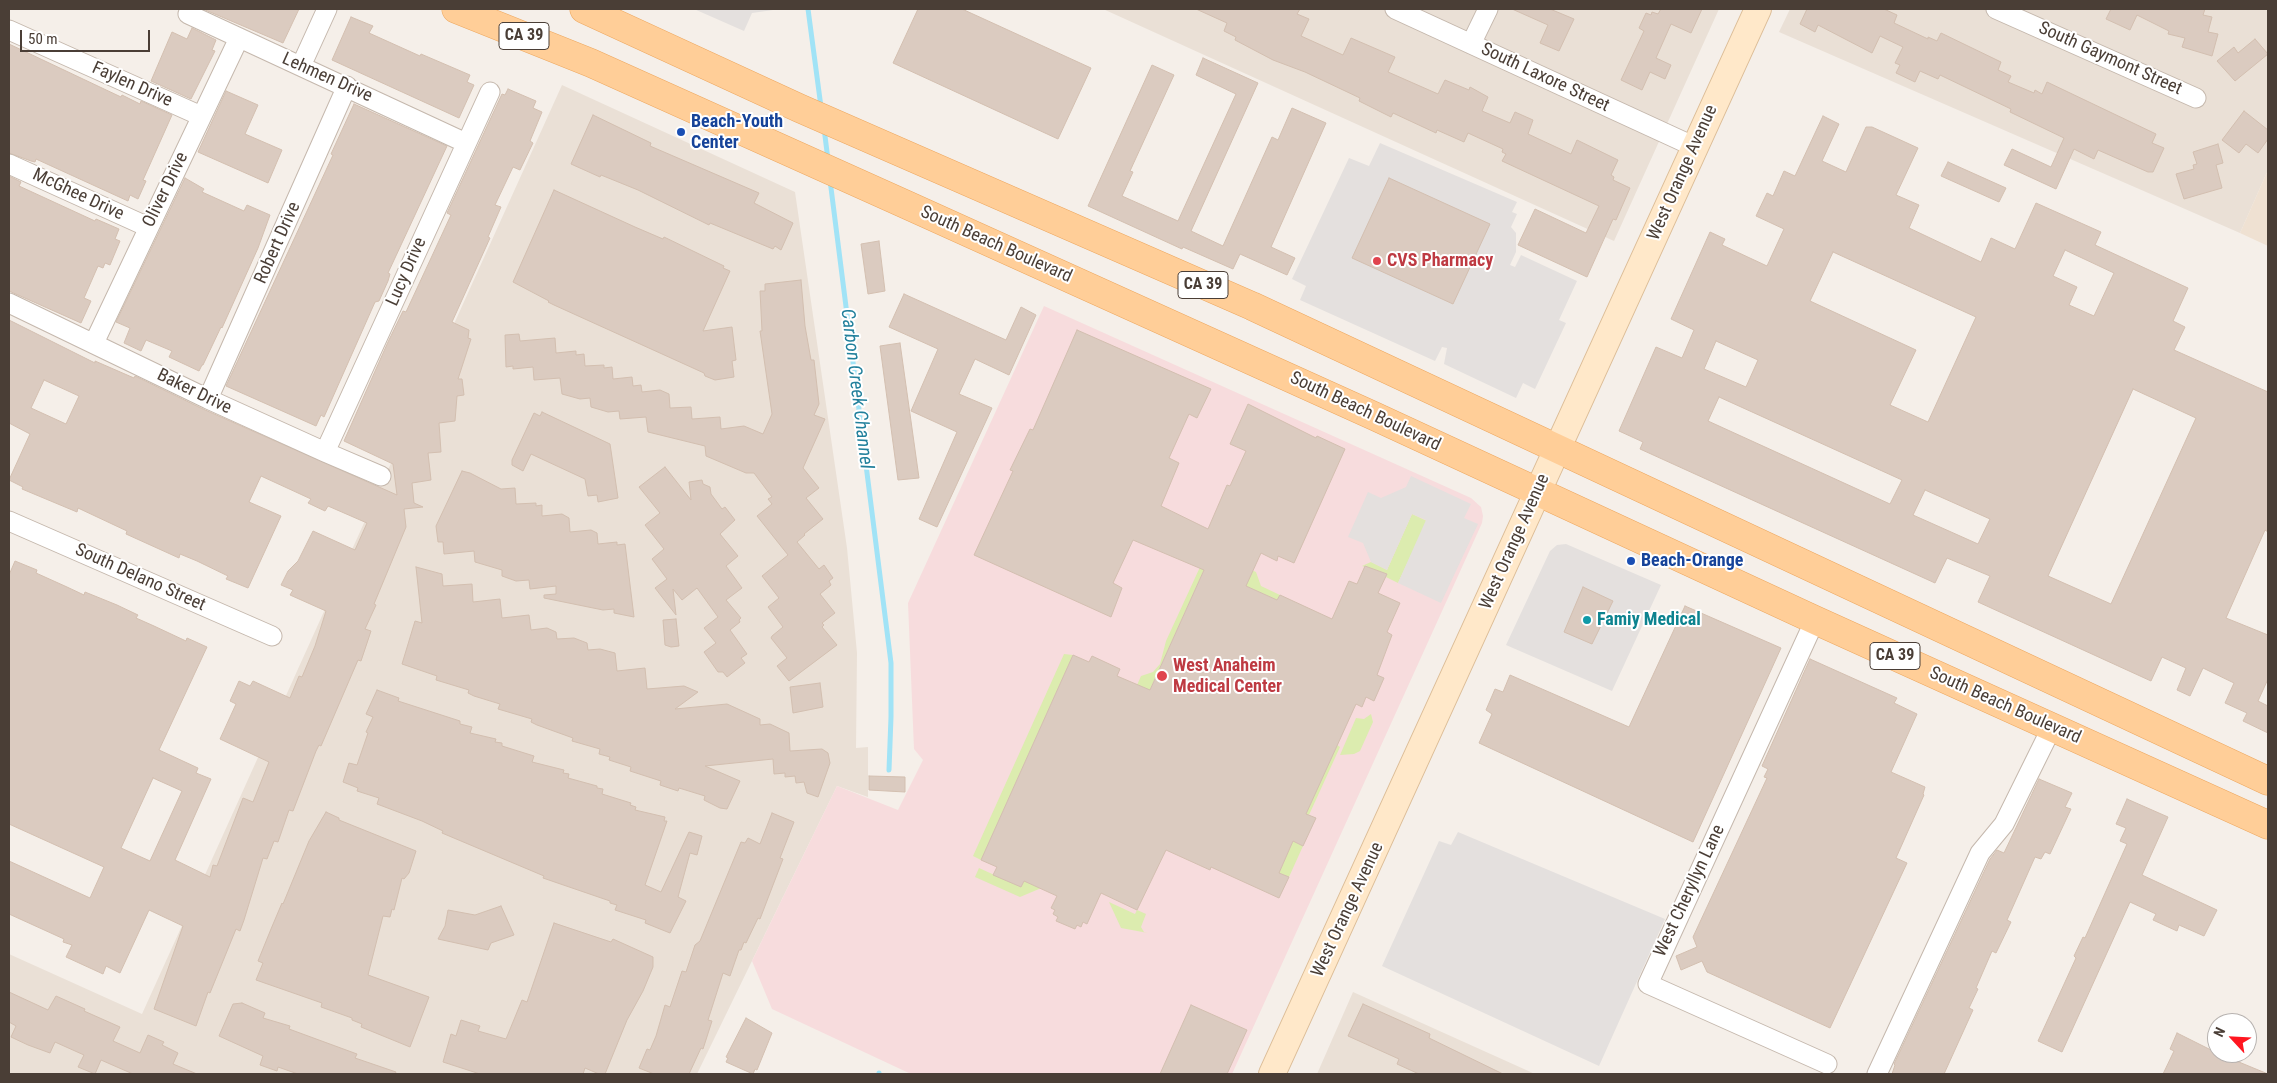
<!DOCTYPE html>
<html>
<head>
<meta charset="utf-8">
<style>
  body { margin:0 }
  #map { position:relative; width:2277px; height:1083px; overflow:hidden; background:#f5efe9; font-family:"Roboto Condensed",sans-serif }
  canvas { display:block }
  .frame { position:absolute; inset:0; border:10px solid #4a3e36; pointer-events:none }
  .north { position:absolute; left:2207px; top:1013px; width:50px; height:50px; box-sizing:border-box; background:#fff; border:1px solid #b7b2af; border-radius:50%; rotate:295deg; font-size:14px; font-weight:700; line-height:20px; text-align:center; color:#4a3e36 }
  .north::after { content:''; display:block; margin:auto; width:18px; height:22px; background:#ff1620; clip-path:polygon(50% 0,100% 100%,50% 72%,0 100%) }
  .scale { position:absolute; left:20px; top:30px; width:130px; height:22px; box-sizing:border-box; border:2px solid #4a3e36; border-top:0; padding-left:6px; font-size:15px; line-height:18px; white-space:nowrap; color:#4a3e36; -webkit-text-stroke:4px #fff; paint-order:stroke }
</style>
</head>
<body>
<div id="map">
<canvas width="2277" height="1083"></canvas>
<div class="frame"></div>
<div class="north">N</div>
<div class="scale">50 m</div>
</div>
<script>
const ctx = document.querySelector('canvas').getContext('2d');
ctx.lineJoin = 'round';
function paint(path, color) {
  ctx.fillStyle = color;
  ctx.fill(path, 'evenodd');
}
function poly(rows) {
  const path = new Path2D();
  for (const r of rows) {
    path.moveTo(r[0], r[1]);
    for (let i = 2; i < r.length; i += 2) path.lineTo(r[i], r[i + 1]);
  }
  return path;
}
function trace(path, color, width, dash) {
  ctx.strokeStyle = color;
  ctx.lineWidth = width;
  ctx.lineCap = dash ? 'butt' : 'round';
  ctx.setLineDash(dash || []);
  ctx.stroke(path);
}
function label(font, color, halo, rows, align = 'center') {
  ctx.font = font + ' "Roboto Condensed",sans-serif';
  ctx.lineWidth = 4;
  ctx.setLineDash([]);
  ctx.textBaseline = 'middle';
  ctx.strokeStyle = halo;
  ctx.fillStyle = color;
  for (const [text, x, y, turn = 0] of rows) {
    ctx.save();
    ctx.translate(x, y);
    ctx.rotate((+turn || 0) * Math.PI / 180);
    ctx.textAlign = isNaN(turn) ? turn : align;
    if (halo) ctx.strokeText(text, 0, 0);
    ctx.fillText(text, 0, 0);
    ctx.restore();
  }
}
paint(poly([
  [1103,9,1719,9,1614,241],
  [1790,9,2268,9,2268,170,2240,233,1779,32],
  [562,85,795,192,847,548,857,653,856,748,868,747,868,797,837,786,697,1074,9,1074,9,954,142,1014],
  [1353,992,1535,1074,1317,1074]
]), '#eae0d6');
paint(poly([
  [2268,170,2268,246,2240,233]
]), '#efe1d2');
paint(poly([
  [1044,306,1471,498,1481,507,1483,516,1482,523,1232,1074,911,1074,772,1009,752,961,837,786,898,810,923,760,914,749,908,603]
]), '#f7dcdd');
paint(poly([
  [1412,514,1427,521,1398,583,1386,577,1387,574,1367,567,1366,565,1365,567,1362,566,1371,562,1387,570],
  [1206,554,1211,554,1116,765,1117,731,1141,676,1153,672,1160,664,1166,641],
  [1234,562,1256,572,1261,586,1280,595,1277,600,1246,586],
  [1064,654,1073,655,981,860,973,856],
  [1371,714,1373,722,1360,751,1354,754,1340,755,1356,718,1364,719],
  [1337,745,1340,747,1309,815,1306,814],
  [1293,841,1303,846,1289,877,1279,873],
  [979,868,1021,887,1024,881,1058,881,1020,897,975,877],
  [1109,902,1135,914,1137,910,1146,914,1141,927,1144,932,1148,933,1121,928]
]), '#dcecaf');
paint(poly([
  [694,9,773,9,773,10,752,13,744,31],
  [1380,143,1517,202,1512,212,1517,214,1511,227,1516,233,1516,252,1510,265,1515,267,1521,255,1577,281,1559,320,1566,323,1535,389,1523,383,1516,398,1444,364,1447,348,1442,347,1435,361,1300,300,1306,286,1292,279,1349,158,1369,166],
  [1411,476,1471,504,1464,518,1478,524,1441,603,1398,583,1426,520,1412,514,1387,570,1371,562,1363,543,1348,537,1368,492,1381,498,1406,487],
  [1566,544,1661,585,1612,691,1506,645,1550,551,1557,545],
  [1458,832,1665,919,1599,1066,1382,966,1439,841,1451,845]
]), '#e4e0de');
trace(poly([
  [808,9,821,107],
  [824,128,828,160],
  [830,180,891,663,891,717,889,770],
  [879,1074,879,1073]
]), '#a1e3f6', 5);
const building = poly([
  [203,9,299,9,283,43,203,9],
  [918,9,962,9,1091,68,1058,139,893,63,918,9],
  [1196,9,1300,9,1297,14,1309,19,1301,36,1343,55,1351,38,1395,57,1388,72,1438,94,1445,80,1469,90,1470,87,1488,97,1482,111,1510,123,1515,112,1533,120,1528,134,1571,154,1577,140,1618,160,1611,175,1614,177,1613,180,1630,188,1616,220,1613,219,1587,277,1518,245,1535,209,1586,233,1599,206,1502,161,1506,154,1502,152,1503,149,1468,133,1464,142,1437,130,1436,133,1393,113,1391,117,1359,101,1360,98,1305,72,1273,60,1235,40,1236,37,1224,31,1227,23,1196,9],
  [1512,9,1550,9,1574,19,1559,51,1540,43,1548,25,1512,9],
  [1661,9,1702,9,1691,33,1671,24,1656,58,1671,65,1665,79,1650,72,1642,90,1621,80,1644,31,1639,28,1646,13,1651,15,1652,12,1658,14,1661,9],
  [1807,9,1884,9,1897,15,1894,23,1928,39,1928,37,1937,41,1941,33,2001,62,1998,70,2011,76,2008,82,2034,93,2035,90,2042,94,2047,82,2156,134,2152,143,2164,148,2153,172,2148,172,2098,150,2094,159,2074,149,2056,189,2004,165,2012,149,2051,167,2064,138,2010,112,2011,109,1940,75,1938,79,1920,71,1915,82,1896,73,1900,65,1895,63,1903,47,1880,36,1872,53,1818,25,1815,32,1800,24,1807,9],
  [2111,9,2205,9,2203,15,2212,17,2208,32,2218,34,2212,56,2182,47,2185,38,2168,34,2169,31,2137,15,2130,30,2106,19,2111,9],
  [351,17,373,26,369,33,420,56,421,54,470,75,467,82,474,85,459,118,332,60,351,17],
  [192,28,216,40,212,50,215,51,191,99,151,81,172,32,187,39,192,28],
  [2255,39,2268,54,2235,81,2217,61,2234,47,2238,53,2255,39],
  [9,44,121,97,122,95,140,104,141,101,172,115,143,180,146,181,138,199,130,195,128,201,36,159,35,162,31,161,9,153,9,44],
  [1203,58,1258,83,1191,231,1223,246,1272,137,1278,140,1292,108,1326,123,1271,247,1295,258,1287,275,1240,254,1233,269,1183,247,1182,249,1088,206,1152,65,1174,75,1130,171,1133,172,1122,196,1178,221,1236,94,1196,75,1203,58],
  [508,89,536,101,533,108,542,112,530,141,533,143,520,170,513,167,495,205,501,207,488,237,490,238,452,322,469,330,468,338,471,339,458,379,462,379,464,395,457,396,455,421,439,423,441,452,428,453,431,480,412,483,414,503,423,507,404,509,406,527,374,604,376,605,365,629,371,631,361,661,358,660,321,746,319,745,316,751,293,811,289,810,278,842,274,841,267,859,263,858,244,920,240,931,236,929,210,993,208,992,196,1026,154,1009,183,926,149,910,120,973,106,966,103,974,66,957,72,945,63,942,64,939,9,914,9,861,90,898,104,867,9,824,9,575,15,561,37,570,36,573,67,587,84,595,85,592,117,605,138,615,136,618,154,626,186,641,187,638,207,647,159,750,198,768,196,773,211,779,175,860,210,877,213,865,217,866,243,798,253,802,269,762,220,739,236,704,230,701,239,681,250,686,253,681,290,698,299,676,302,677,315,646,326,611,290,595,293,590,281,585,288,571,298,561,313,531,355,550,367,523,328,506,325,511,308,503,311,499,261,476,249,502,281,516,248,588,226,579,228,576,197,561,180,554,179,558,126,534,127,531,78,508,77,512,22,489,23,487,9,480,30,434,9,423,9,320,95,363,95,361,134,378,135,376,203,409,397,495,393,464,344,441,388,342,403,311,406,312,451,215,447,213,489,122,502,94,505,95,508,89],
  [44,380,79,396,66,424,31,408,44,380],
  [153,778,182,791,150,861,121,848,153,778],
  [226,91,258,105,245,134,282,150,268,183,198,152,226,91],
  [354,104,447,146,388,273,390,274,388,281,379,301,375,302,324,417,321,415,316,426,226,386,333,155,331,154,354,104],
  [2244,111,2268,130,2268,139,2258,153,2246,144,2239,153,2222,140,2244,111],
  [593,115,651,143,650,146,759,193,754,203,793,223,781,250,775,246,773,249,710,223,709,225,638,190,601,175,600,177,571,164,593,115],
  [1823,116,1839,124,1822,161,1846,172,1866,127,1872,127,1918,148,1896,195,1919,205,1909,228,1981,262,1991,238,2015,249,2036,203,2101,232,2095,245,2188,288,2173,321,2185,327,2174,350,2268,392,2268,532,2265,530,2226,618,2268,635,2268,679,2258,701,2268,706,2268,733,2243,721,2247,713,2225,703,2234,683,2203,668,2190,696,2177,690,2186,668,2162,657,2151,681,1978,602,1990,576,1947,558,1935,583,1640,449,1643,442,1619,431,1656,347,1682,358,1694,330,1671,319,1710,232,1725,239,1722,245,1767,266,1784,229,1756,216,1767,193,1773,196,1784,171,1795,176,1823,116],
  [2065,250,2114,273,2094,316,2069,305,2077,287,2053,276,2065,250],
  [1833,252,1976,317,1928,422,1890,405,1916,350,1810,301,1833,252],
  [1716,341,1758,360,1746,387,1704,369,1716,341],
  [2133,389,2196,418,2111,604,2048,576,2133,389],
  [1719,397,1902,480,1890,504,1708,421,1719,397],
  [1925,490,1990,519,1978,544,1913,515,1925,490],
  [2218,144,2223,163,2216,165,2222,188,2184,199,2176,174,2194,169,2193,165,2197,164,2193,152,2218,144],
  [1948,162,2006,188,1999,202,1941,176,1948,162],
  [9,176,21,182,19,186,95,221,96,219,119,229,115,239,120,241,110,265,105,263,103,268,98,266,84,298,91,301,81,323,9,291,9,176],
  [185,178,204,189,202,192,244,211,247,205,270,215,258,248,222,328,221,327,203,365,202,365,199,371,169,357,172,351,146,340,141,351,124,343,130,328,116,322,185,178],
  [1389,178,1490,224,1453,304,1352,258,1389,178],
  [554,190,635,227,663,239,664,237,724,266,723,268,730,271,703,331,732,327,736,360,732,361,734,377,715,380,705,376,704,373,554,305,548,302,549,301,513,282,554,190],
  [879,241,885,291,868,294,861,244,879,241],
  [801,280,805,326,811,360,814,360,819,404,814,415,825,419,803,468,819,488,806,498,823,519,804,534,805,535,797,542,819,569,824,565,833,578,829,581,831,585,820,594,835,613,822,623,824,625,822,627,837,645,789,681,777,666,787,658,771,638,772,636,783,627,768,607,779,598,762,576,788,555,757,516,772,504,768,499,772,497,754,473,746,473,706,456,705,446,648,432,646,417,620,419,619,411,608,412,591,407,590,398,580,399,562,394,560,378,534,380,533,367,513,369,513,366,506,367,505,335,519,334,520,341,555,338,556,353,576,351,576,355,584,354,585,366,604,365,604,368,612,367,613,379,632,377,633,386,641,385,642,392,660,390,669,394,670,408,691,407,692,419,720,417,721,429,744,426,763,434,772,414,760,331,762,331,760,291,765,291,765,284,801,280],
  [904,294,1006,340,1021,307,1036,315,1009,375,975,359,959,394,992,408,937,527,919,519,957,432,911,411,938,349,889,327,904,294],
  [1077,330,1211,389,1197,418,1189,414,1169,458,1179,463,1161,506,1208,529,1227,485,1230,486,1246,451,1230,444,1248,404,1316,438,1317,436,1345,449,1294,563,1278,556,1277,561,1261,553,1246,586,1277,600,1280,595,1332,619,1349,581,1357,584,1365,566,1387,574,1378,593,1400,603,1387,632,1392,635,1377,675,1384,678,1374,701,1366,697,1362,707,1356,704,1306,814,1316,818,1303,846,1293,841,1279,873,1289,877,1279,898,1211,867,1210,870,1166,850,1137,910,1101,893,1087,924,1083,922,1081,927,1077,925,1075,929,1056,921,1058,917,1053,914,1055,910,1051,908,1057,896,1024,881,1021,887,993,875,997,867,981,860,1073,655,1089,662,1092,656,1120,669,1117,676,1150,690,1204,570,1133,540,1113,583,1122,588,1111,617,974,555,1013,471,1010,470,1030,429,1033,430,1077,330],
  [900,343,919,478,898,480,880,346,900,343],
  [542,412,610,444,618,498,598,502,597,495,588,496,585,479,531,454,523,471,512,465,512,460,534,413,540,416,542,412],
  [665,467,691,500,689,482,702,480,703,484,710,487,711,494,722,509,725,507,735,520,720,534,738,556,726,566,742,588,726,600,741,618,739,620,740,622,730,630,747,654,741,658,745,663,727,677,723,672,718,672,704,652,716,643,704,628,718,617,697,588,682,600,673,589,676,615,655,588,667,579,652,559,664,549,645,525,660,513,639,487,665,467],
  [462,471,470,473,501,489,515,488,516,504,536,503,536,506,542,505,542,516,562,514,569,518,570,532,591,530,597,533,598,544,617,542,617,545,625,544,634,617,614,613,614,609,603,610,544,598,544,595,556,594,556,586,530,589,529,580,516,581,502,576,502,570,475,562,474,551,444,554,443,542,438,542,436,526,462,471],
  [416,567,442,574,443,586,472,584,473,602,500,599,502,618,529,615,531,630,547,628,556,632,557,639,574,638,587,643,588,650,600,649,615,653,617,671,645,668,647,689,684,686,698,692,675,709,727,704,760,719,760,725,770,724,789,733,790,751,822,749,828,753,830,763,818,797,807,793,804,782,796,783,795,776,785,777,785,773,774,774,773,759,705,766,740,781,727,809,720,808,704,800,705,796,679,788,678,791,660,785,661,781,630,771,631,767,609,760,610,757,599,754,600,749,572,741,573,738,537,725,531,722,532,719,498,709,500,704,474,696,468,693,469,690,436,680,437,676,402,664,415,621,422,623,416,567],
  [1583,587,1613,601,1592,644,1564,632,1583,587],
  [1685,606,1781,648,1693,842,1479,743,1492,714,1486,710,1495,689,1503,692,1510,675,1629,727,1685,606],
  [676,619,679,646,671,647,665,645,663,620,676,619],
  [1810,659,1897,698,1894,703,1917,714,1891,772,1925,787,1923,794,1924,795,1896,858,1907,863,1830,1028,1707,972,1702,961,1681,970,1676,956,1697,947,1693,937,1767,778,1764,777,1768,769,1762,766,1810,659],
  [820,683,823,707,793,713,790,687,820,683],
  [377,690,399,698,398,701,460,721,460,724,472,727,470,733,496,739,495,742,502,743,502,746,534,756,532,762,564,770,563,773,569,774,568,778,597,786,597,788,603,789,602,794,631,803,630,805,636,807,635,810,665,817,664,821,667,821,645,885,661,892,689,832,702,836,697,855,690,853,678,897,686,901,670,933,645,923,646,920,615,910,617,905,610,903,610,901,543,878,544,876,442,833,443,831,422,821,377,804,379,798,357,791,358,788,343,782,349,763,357,765,368,733,366,732,373,717,366,714,377,690],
  [869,776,905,777,905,792,869,790,869,776],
  [2039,779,2072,793,2065,807,2071,809,2050,854,2045,852,2041,859,2035,857,2007,920,2011,922,1996,953,1992,951,1976,988,1978,989,1969,1008,1973,1010,1944,1074,1892,1074,1895,1065,1894,1064,1990,859,1997,850,2004,853,2039,779],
  [2127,799,2168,817,2142,875,2217,910,2204,936,2179,925,2177,931,2153,920,2156,914,2130,902,2062,1052,2038,1041,2076,958,2074,956,2083,937,2085,938,2127,844,2120,841,2126,828,2116,824,2127,799],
  [326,812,339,818,339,820,416,851,409,873,404,879,402,878,394,910,392,909,390,917,383,916,368,975,429,997,410,1047,361,1027,362,1024,352,1020,352,1018,321,1007,322,1003,256,980,263,963,258,961,271,929,282,903,283,904,309,841,326,812],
  [772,813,794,822,780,858,783,859,760,919,758,918,746,943,744,942,741,950,739,950,730,976,723,973,708,1020,712,1021,703,1049,701,1048,689,1074,654,1074,639,1068,647,1049,650,1050,656,1036,665,1005,670,1007,682,971,686,972,695,945,700,941,741,842,745,843,748,838,760,844,772,813],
  [501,906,514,935,491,943,488,950,438,939,445,926,448,910,475,915,501,906],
  [554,923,611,942,613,939,653,957,653,967,643,991,627,1020,605,1074,599,1074,585,1068,583,1074,480,1074,443,1062,451,1034,456,1036,461,1020,480,1026,478,1031,506,1039,522,1000,527,1002,554,923],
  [9,992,48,1010,56,996,85,1009,84,1011,120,1027,113,1041,140,1053,148,1035,164,1042,162,1045,178,1053,173,1064,197,1074,133,1074,101,1060,95,1074,78,1067,84,1055,55,1042,50,1053,28,1045,11,1037,16,1026,9,1022,9,992],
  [242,1003,265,1013,263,1018,290,1026,289,1029,357,1054,355,1058,396,1072,395,1074,298,1074,278,1067,277,1071,260,1065,263,1056,219,1036,233,1004,242,1003],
  [1363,1004,1430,1034,1429,1038,1503,1074,1419,1074,1397,1064,1399,1059,1348,1036,1363,1004],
  [1191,1005,1247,1030,1227,1074,1160,1074,1191,1005],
  [746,1018,772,1033,757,1070,755,1069,753,1074,726,1062,728,1058,726,1057,746,1018],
  [2177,1033,2217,1053,2268,1074,2163,1074,2174,1051,2170,1049,2177,1033]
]);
paint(building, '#dbcbc0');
trace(building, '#d3bfb0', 1);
const street = poly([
  [1395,9,1695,147],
  [1996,9,2196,98],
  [188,14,466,143],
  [9,30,201,116],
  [1471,44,1488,9],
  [301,66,327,9],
  [9,164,148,227],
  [9,303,208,399,325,452,381,476],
  [94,343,239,38],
  [208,399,347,86],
  [325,452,490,92],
  [9,521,272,636],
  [1815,620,1648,984,1827,1064],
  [1877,1074,1980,853,2004,824,2052,727]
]);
const secondary = poly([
  [1272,1074,1758,9]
]);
const primary = poly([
  [456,9,591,63,907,205,1374,416,1815,620,2268,825],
  [584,9,799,108,1252,306,2268,781]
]);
trace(street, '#c5b8ad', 21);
trace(secondary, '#dcbd97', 28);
trace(primary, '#eda75f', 29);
trace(street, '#fff', 19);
trace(secondary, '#ffe8c9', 26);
trace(primary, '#ffce98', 28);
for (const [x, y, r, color] of [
  [681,132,5,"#1a4fb4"],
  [1377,261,5,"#e0444e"],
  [1631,561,5,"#1a4fb4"],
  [1587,620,5,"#0f9aa8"],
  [1162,676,6,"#e0444e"]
]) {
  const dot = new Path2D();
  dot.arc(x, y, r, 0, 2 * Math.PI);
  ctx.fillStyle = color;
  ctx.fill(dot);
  trace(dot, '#fff', 2);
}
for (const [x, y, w] of [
  [524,36,50],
  [1203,285,50],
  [1895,656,50]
]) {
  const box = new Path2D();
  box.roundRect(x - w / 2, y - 13.5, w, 27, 4);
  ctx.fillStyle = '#fff';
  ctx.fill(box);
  trace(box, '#4a3e36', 1);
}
label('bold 16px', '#4a3e36', null, [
  ["CA 39",524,36],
  ["CA 39",1203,285],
  ["CA 39",1895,656]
]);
label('18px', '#4a3e36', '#fff', [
  ["South Gaymont Street",2110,59,24],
  ["Lehmen Drive",327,78,24],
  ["South Laxore Street",1545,78,25],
  ["Faylen Drive",132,85,24],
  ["West Orange Avenue",1683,173,-66],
  ["Oliver Drive",166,190,-64],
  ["McGhee Drive",78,195,25],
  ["Robert Drive",278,243,-66],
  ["South Beach Boulevard",996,245,24],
  ["Lucy Drive",407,272,-66],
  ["Baker Drive",194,392,26],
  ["South Beach Boulevard",1365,412,25],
  ["West Orange Avenue",1515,542,-66],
  ["South Delano Street",140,578,24],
  ["South Beach Boulevard",2005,706,24],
  ["West Cheryllyn Lane",1690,891,-65],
  ["West Orange Avenue",1348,910,-65]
]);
label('bold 18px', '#164399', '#fff', [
  ["Beach-Youth",691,122],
  ["Center",691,143],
  ["Beach-Orange",1641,561]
], 'left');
label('bold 18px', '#be3a42', '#fff', [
  ["CVS Pharmacy",1387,261],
  ["West Anaheim",1173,666],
  ["Medical Center",1173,687]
], 'left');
label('bold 18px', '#0d838f', '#fff', [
  ["Famiy Medical",1597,620]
], 'left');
label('italic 19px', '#22809c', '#fff', [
  ["Carbon Creek Channel",856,389,83]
]);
</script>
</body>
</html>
